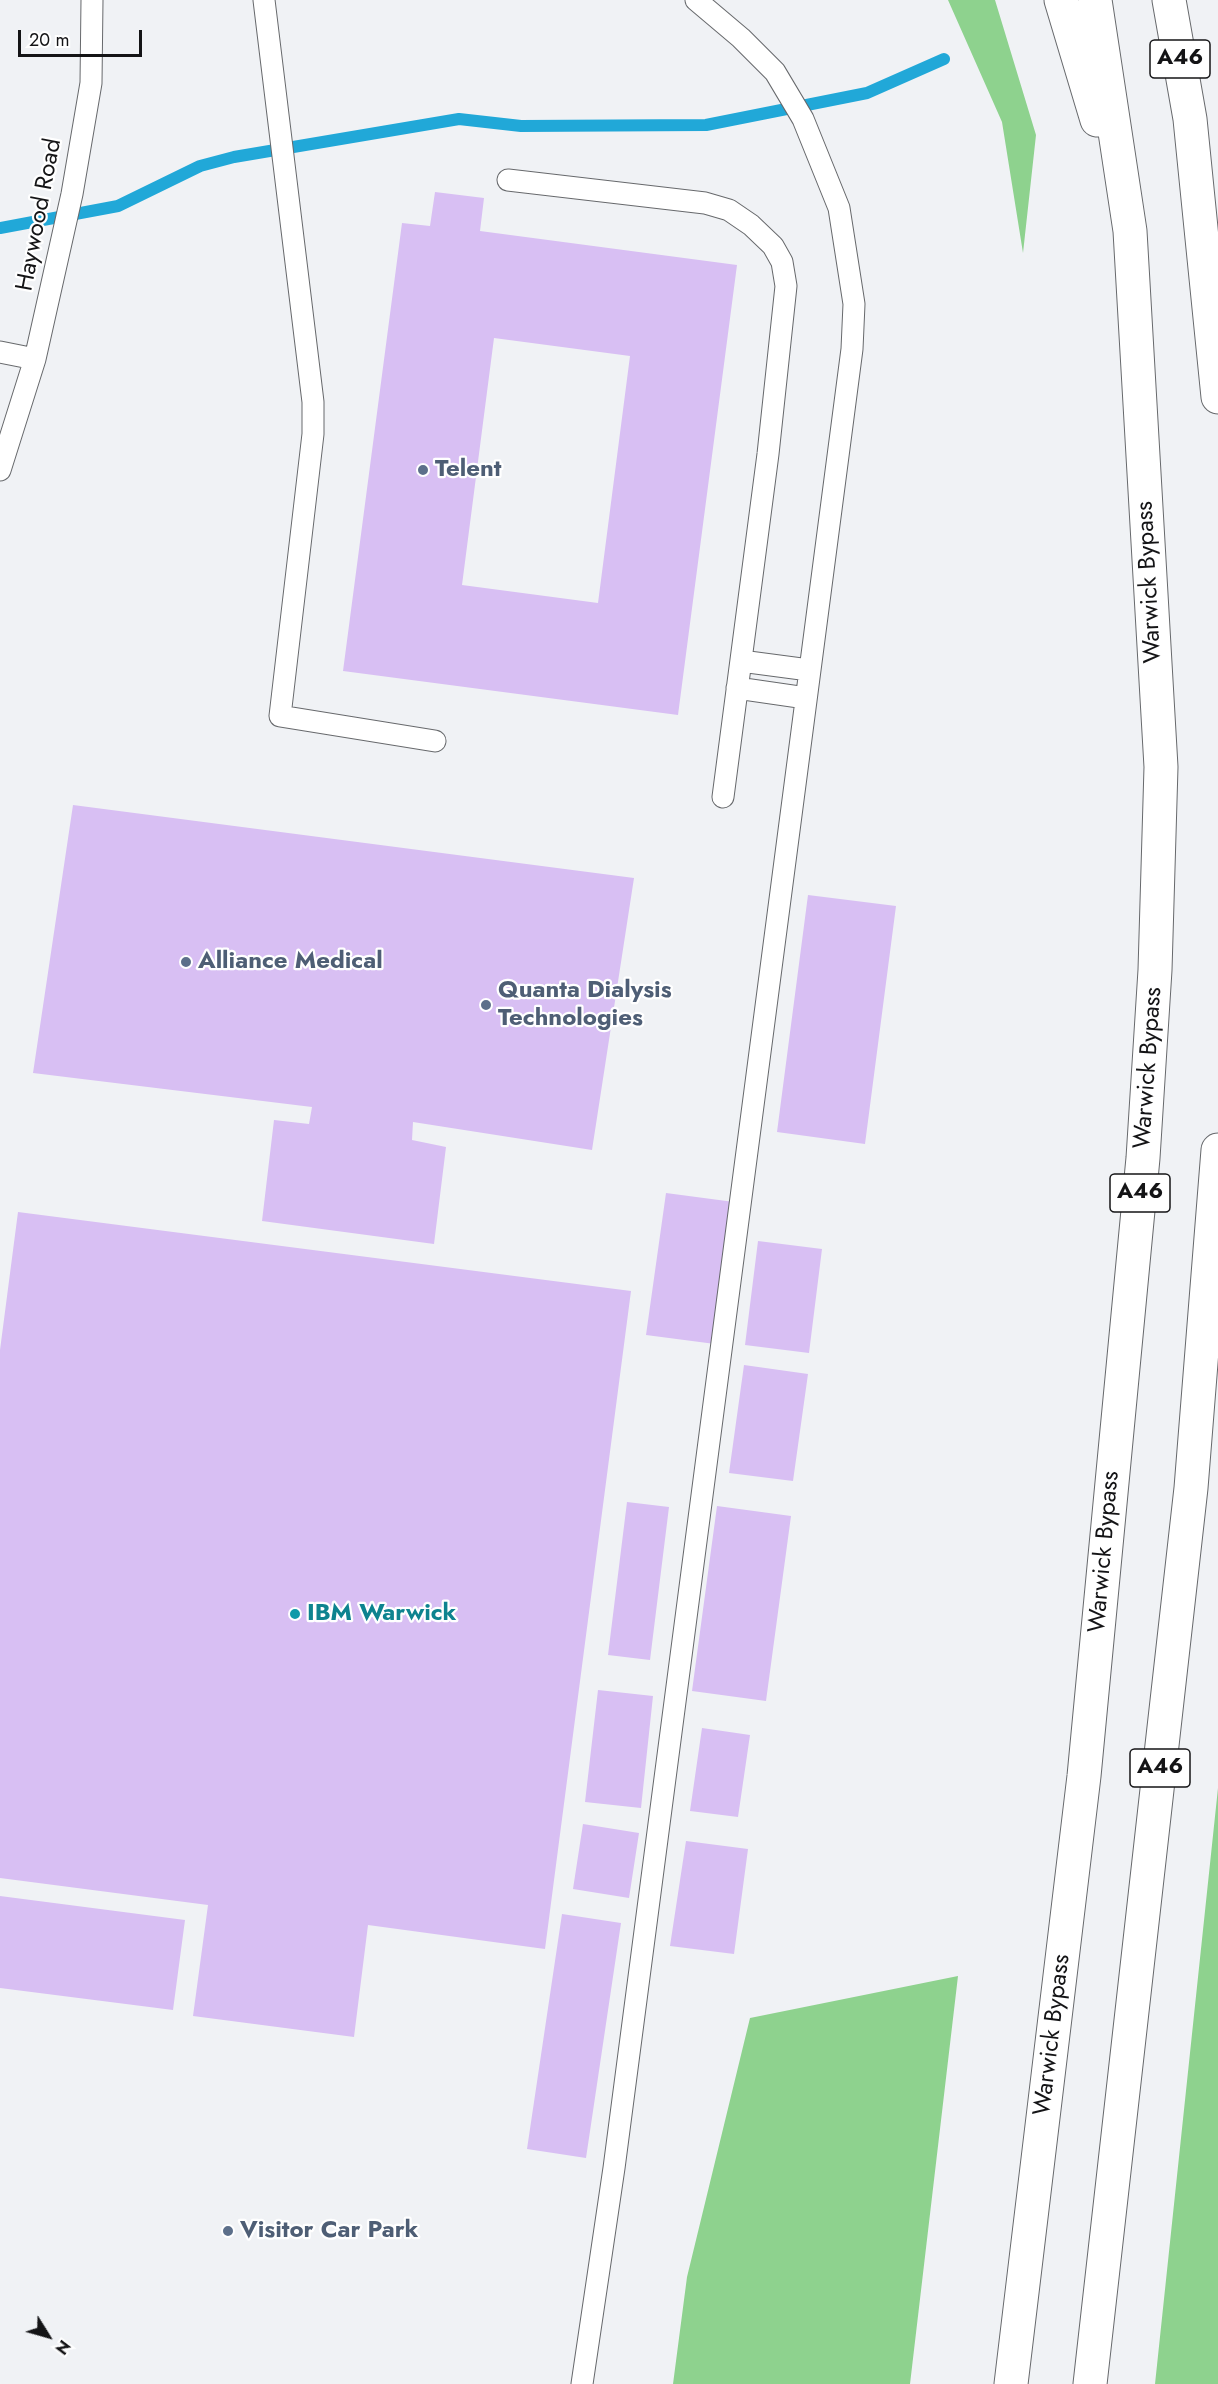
<!DOCTYPE html>
<html>
<head>
<meta charset="utf-8">
<style>
  body { margin:0 }
  #map { position:relative; width:1218px; height:2384px; overflow:hidden; background:#f0f2f5; font-family:Jost,sans-serif }
  canvas { display:block }
  .north { position:absolute; left:18px; top:2306px; width:60px; height:60px; -webkit-text-stroke:4px #fff; paint-order:stroke; rotate:127deg; font-size:16px; font-weight:700; line-height:24px; text-align:center; color:#141416 }
  .north::after { content:''; display:block; margin:auto; width:21px; height:27px; background:#141416; clip-path:polygon(50% 0,100% 100%,50% 72%,0 100%) }
  .scale { position:absolute; left:18px; top:30px; width:124px; height:27px; box-sizing:border-box; border:3px solid #141416; border-top:0; padding-left:8px; font-size:18px; line-height:21px; white-space:nowrap; color:#141416; -webkit-text-stroke:4px #fff; paint-order:stroke }
</style>
</head>
<body>
<div id="map">
<canvas width="1218" height="2384"></canvas>
<div class="north">N</div>
<div class="scale">20 m</div>
</div>
<script>
const ctx = document.querySelector('canvas').getContext('2d');
ctx.lineJoin = 'round';
function paint(path, color) {
  ctx.fillStyle = color;
  ctx.fill(path, 'evenodd');
}
function poly(rows) {
  const path = new Path2D();
  for (const r of rows) {
    path.moveTo(r[0], r[1]);
    for (let i = 2; i < r.length; i += 2) path.lineTo(r[i], r[i + 1]);
  }
  return path;
}
function trace(path, color, width, dash) {
  ctx.strokeStyle = color;
  ctx.lineWidth = width;
  ctx.lineCap = dash ? 'butt' : 'round';
  ctx.setLineDash(dash || []);
  ctx.stroke(path);
}
function label(font, color, halo, rows, align = 'center') {
  ctx.font = font + ' Jost,sans-serif';
  ctx.lineWidth = 4.5;
  ctx.setLineDash([]);
  ctx.textBaseline = 'middle';
  ctx.strokeStyle = halo;
  ctx.fillStyle = color;
  for (const [text, x, y, turn = 0] of rows) {
    ctx.save();
    ctx.translate(x, y);
    ctx.rotate((+turn || 0) * Math.PI / 180);
    ctx.textAlign = isNaN(turn) ? turn : align;
    if (halo) ctx.strokeText(text, 0, 0);
    ctx.fillText(text, 0, 0);
    ctx.restore();
  }
}
paint(poly([
  [948,0,995,0,1036,135,1023,253,1002,122],
  [1218,1788,1218,2384,1155,2384],
  [958,1976,910,2384,673,2384,687,2277,750,2018]
]), '#8ed28e');
trace(poly([
  [0,228,118,206,200,166,234,157,459,119,521,126,706,125,867,93,944,59]
]), '#21a8d8', 12);
paint(poly([
  [435,192,484,198,480,231,737,265,678,715,343,671,402,223,430,226],
  [494,338,630,356,598,603,462,585],
  [73,805,634,878,592,1150,413,1122,412,1140,446,1147,434,1244,262,1221,274,1120,309,1124,312,1107,33,1073],
  [808,895,896,906,865,1144,777,1132],
  [666,1193,734,1202,715,1344,646,1335],
  [18,1212,631,1291,545,1949,368,1925,354,2037,193,2016,208,1905,0,1878,0,1350],
  [758,1241,822,1249,809,1353,745,1345],
  [744,1365,808,1374,793,1481,729,1473],
  [627,1502,669,1507,650,1660,608,1655],
  [717,1506,791,1516,766,1701,692,1691],
  [598,1690,653,1696,641,1808,585,1802],
  [702,1728,750,1735,738,1817,690,1811],
  [583,1824,639,1833,629,1898,573,1889],
  [686,1841,748,1849,734,1954,670,1946],
  [0,1896,185,1920,173,2010,0,1988],
  [562,1914,621,1923,586,2158,527,2149]
]), '#d8bff3');
const lane = poly([
  [264,0,313,402,313,434,280,716,435,741],
  [508,180,705,203,729,210,751,225,773,246,782,262,786,286,768,454,723,797],
  [0,352,35,359],
  [0,470,35,359,72,194,91,83,92,0],
  [741,661,809,670],
  [737,688,806,698],
  [582,2384,614,2168,852,349,854,304,839,208,803,119,775,72,741,38,696,0]
]);
const highway = poly([
  [1061,0,1097,120],
  [1169,0,1190,119,1218,397],
  [1011,2384,1084,1776,1143,1158,1155,970,1161,767,1130,231,1095,0],
  [1090,2384,1191,1488,1218,1150]
]);
trace(lane, '#67696c', 23);
trace(highway, '#67696c', 35);
trace(lane, '#fff', 21);
trace(highway, '#fff', 33);
for (const [x, y, r, color] of [
  [423,470,6,"#5c6f8a"],
  [186,962,6,"#5c6f8a"],
  [486,1005,6,"#5c6f8a"],
  [295,1614,6,"#0f9aa8"],
  [228,2231,6,"#5c6f8a"]
]) {
  const dot = new Path2D();
  dot.arc(x, y, r, 0, 2 * Math.PI);
  ctx.fillStyle = color;
  ctx.fill(dot);
  trace(dot, '#fff', 2);
}
for (const [x, y, w] of [
  [1180,59,60],
  [1140,1193,60],
  [1160,1768,60]
]) {
  const box = new Path2D();
  box.roundRect(x - w / 2, y - 19, w, 38, 4.5);
  ctx.fillStyle = '#fff';
  ctx.fill(box);
  trace(box, '#141416', 1.5);
}
label('bold 22px', '#141416', null, [
  ["A46",1180,59],
  ["A46",1140,1193],
  ["A46",1160,1768]
]);
label('24px', '#141416', '#fff', [
  ["Haywood Road",40,215,-79],
  ["Warwick Bypass",1150,582,-93],
  ["Warwick Bypass",1149,1068,-86],
  ["Warwick Bypass",1105,1552,-85],
  ["Warwick Bypass",1053,2035,-83]
]);
label('bold 24px', '#4e5e75', '#fff', [
  ["Telent",435,470],
  ["Alliance Medical",198,962],
  ["Quanta Dialysis",498,991],
  ["Technologies",498,1019],
  ["Visitor Car Park",240,2231]
], 'left');
label('bold 24px', '#0d838f', '#fff', [
  ["IBM Warwick",307,1614]
], 'left');
</script>
</body>
</html>
